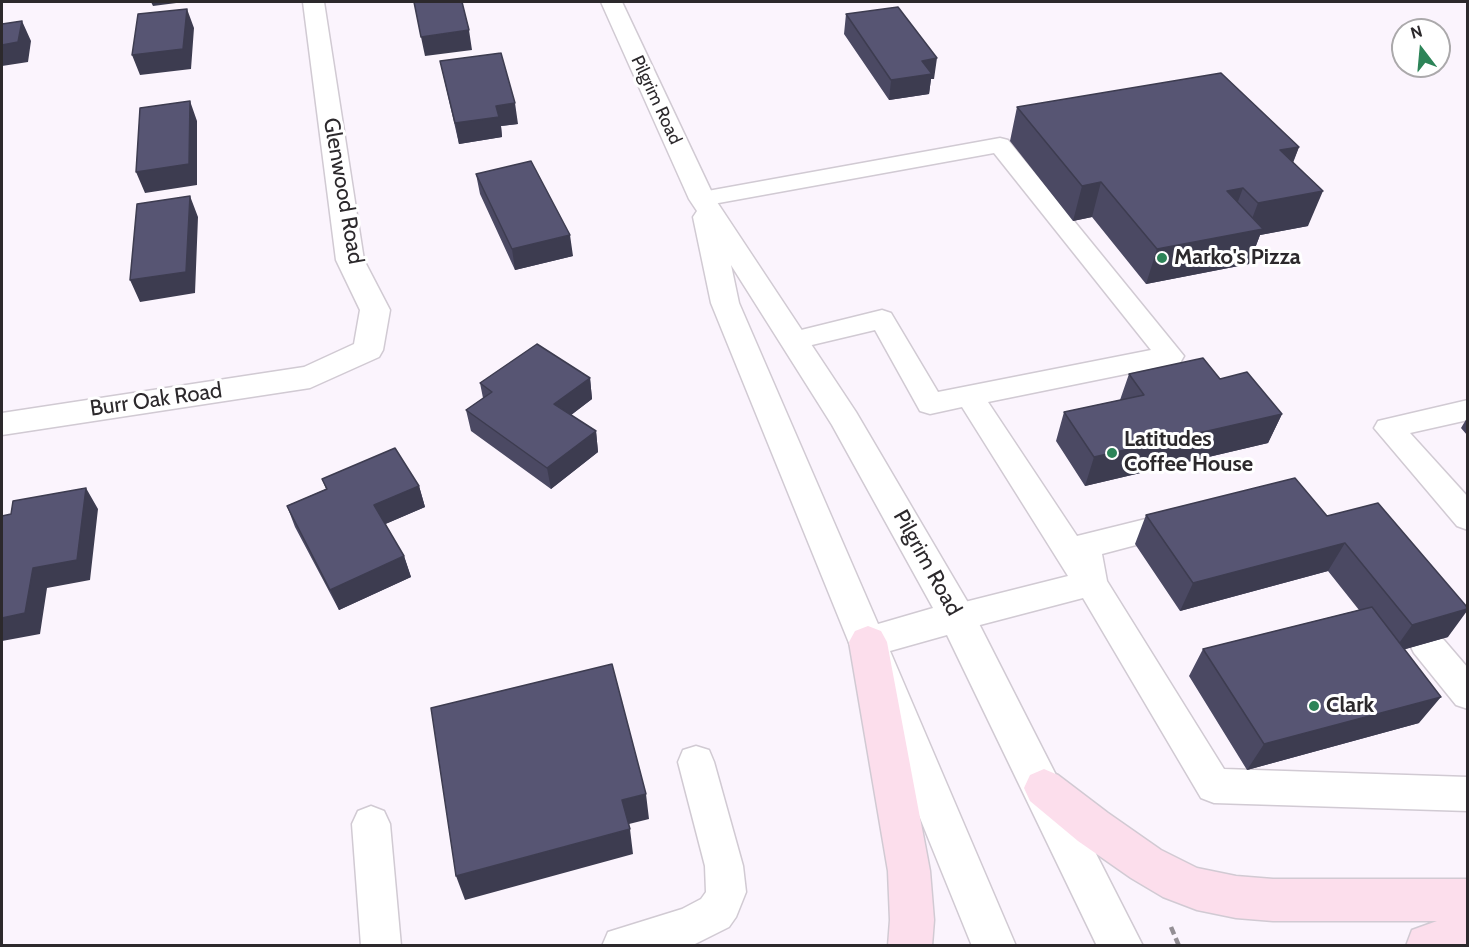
<!DOCTYPE html>
<html>
<head>
<meta charset="utf-8">
<style>
  body { margin:0 }
  #map { position:relative; width:1469px; height:947px; overflow:hidden; background:#fbf4fd; font-family:Cabin,sans-serif }
  canvas { display:block }
  .frame { position:absolute; inset:0; border:3px solid #2c292c; pointer-events:none }
  .north { position:absolute; left:1391px; top:18px; width:60px; height:60px; box-sizing:border-box; background:#fff; border:2px solid #aba9ab; border-radius:50%; rotate:344deg; font-size:16px; font-weight:700; line-height:24px; text-align:center; color:#2c292c }
  .north::after { content:''; display:block; margin:auto; width:21px; height:27px; background:#2d8458; clip-path:polygon(50% 0,100% 100%,50% 72%,0 100%) }
</style>
</head>
<body>
<div id="map">
<canvas width="1469" height="947"></canvas>
<div class="frame"></div>
<div class="north">N</div>
</div>
<script>
const ctx = document.querySelector('canvas').getContext('2d');
ctx.lineJoin = 'round';
function poly(rows) {
  const path = new Path2D();
  for (const r of rows) {
    path.moveTo(r[0], r[1]);
    for (let i = 2; i < r.length; i += 2) path.lineTo(r[i], r[i + 1]);
  }
  return path;
}
function trace(path, color, width, dash) {
  ctx.strokeStyle = color;
  ctx.lineWidth = width;
  ctx.lineCap = dash ? 'butt' : 'round';
  ctx.setLineDash(dash || []);
  ctx.stroke(path);
}
function paint(path, color) {
  ctx.fillStyle = color;
  ctx.fill(path, 'evenodd');
}
function label(font, color, halo, rows, align = 'center') {
  ctx.font = font + ' Cabin,sans-serif';
  ctx.lineWidth = 6;
  ctx.setLineDash([]);
  ctx.textBaseline = 'middle';
  ctx.strokeStyle = halo;
  ctx.fillStyle = color;
  for (const [text, x, y, turn = 0] of rows) {
    ctx.save();
    ctx.translate(x, y);
    ctx.rotate((+turn || 0) * Math.PI / 180);
    ctx.textAlign = isNaN(turn) ? turn : align;
    if (halo) ctx.strokeText(text, 0, 0);
    ctx.fillText(text, 0, 0);
    ctx.restore();
  }
}
const service = poly([
  [1000,138,1008,140,1184,356,1180,363,1170,365,988,402,1077,536,1178,511,1189,515,1194,523,1189,531,1102,554,1107,581,1224,769,1468,777,1468,811,1214,803,1201,798,1083,598,957,631,945,627,940,617,945,607,1068,576,962,407,930,414,920,411,875,330,795,349,785,346,781,340,785,334,882,310,891,313,938,392,1151,350,994,153,702,206,694,204,690,199,694,194,702,192,1000,138],
  [1468,400,1468,420,1410,433,1468,497,1468,530,1457,526,1374,428,1378,421,1468,400],
  [1426,629,1438,633,1468,668,1468,709,1456,705,1414,653,1409,643,1414,633,1426,629],
  [696,746,709,750,714,762,743,866,746,892,736,917,729,927,691,946,602,946,608,932,682,909,701,899,706,892,705,866,678,762,683,750,696,746],
  [371,806,384,811,390,824,401,946,361,946,352,824,358,811,371,806]
]);
const minor = poly([
  [303,2,324,2,364,260,390,310,383,350,379,357,310,388,2,435,2,413,304,367,354,344,360,310,336,260,303,2]
]);
const tertiary = poly([
  [601,2,622,2,715,199,856,412,970,606,1143,946,1097,946,947,635,890,651,1016,946,972,946,711,303,693,217,697,211,689,199,601,2],
  [731,265,832,425,933,608,878,624,739,303,731,265]
]);
const secondary = poly([
  [868,626,881,631,887,642,930,871,934,920,932,946,888,946,890,920,888,871,849,642,855,631,868,626],
  [1044,769,1058,775,1108,813,1161,850,1197,868,1236,876,1273,879,1468,879,1468,946,1406,946,1412,930,1437,921,1273,921,1236,918,1197,910,1163,897,1131,878,1078,841,1030,801,1024,788,1030,775,1044,769]
]);
trace(service, '#d1cad3', 3);
trace(minor, '#d1cad3', 3);
trace(tertiary, '#d1cad3', 3);
trace(secondary, '#d1cad3', 3);
trace(poly([
  [1171,927,1179,946]
]), '#948f95', 4.5, [8, 4]);
paint(service, '#fff');
paint(minor, '#fff');
paint(tertiary, '#fff');
paint(secondary, '#fcdeec');
paint(poly([
  [846,14,934,79,931,79,929,94,889,100,844,34],
  [440,61,518,124,501,126,502,137,459,144],
  [1017,107,1299,147,1293,163,1308,226,1260,235,1249,264,1146,284,1092,217,1073,221,1010,141],
  [476,174,573,256,515,270,480,194],
  [1129,374,1220,379,1282,414,1268,443,1085,486,1056,441,1064,412,1120,400],
  [590,378,592,399,571,415,596,431,598,452,551,489,471,431,466,410,483,398,480,383],
  [1467,418,1467,435,1461,428],
  [322,479,419,486,425,507,385,524,404,556,411,577,339,610,295,527,287,506,326,489],
  [1146,515,1327,516,1448,637,1405,649,1419,723,1247,770,1189,676,1203,649,1359,610,1328,571,1180,611,1135,544]
]), '#4b4963');
paint(poly([
  [151,2,184,2,153,6],
  [187,9,194,28,191,69,140,75,132,55],
  [22,21,31,41,28,62,2,66,2,45],
  [469,30,472,50,425,56,421,37],
  [937,58,934,79,931,79,929,94,889,100,891,80,922,61],
  [190,101,197,121,197,185,145,193,136,172],
  [515,103,518,124,501,126,502,137,459,144,455,123,496,106],
  [1299,147,1285,181,1280,150],
  [1101,182,1092,217,1073,221,1082,186],
  [1243,188,1230,223,1227,191],
  [1323,191,1308,226,1260,235,1249,264,1146,284,1157,249,1247,232,1258,203],
  [190,196,198,217,195,293,140,302,130,280],
  [570,235,573,256,515,270,512,249],
  [590,378,592,399,558,425,554,404],
  [1282,414,1268,443,1085,486,1094,457],
  [596,431,598,452,551,489,547,468],
  [419,486,425,507,381,526,374,505],
  [86,488,98,509,90,580,47,588,40,634,2,641,2,618,33,568],
  [1345,543,1328,571,1180,611,1193,583],
  [404,556,411,577,339,610,330,590],
  [1467,609,1467,611,1448,637,1392,653,1412,625],
  [1441,697,1419,723,1247,770,1264,744],
  [646,794,649,819,625,825,622,800],
  [630,829,633,854,465,900,456,876]
]), '#3d3c50');
const building = poly([
  [414,2,462,2,469,30,421,37,414,2],
  [898,7,937,58,922,61,932,74,891,80,846,14,898,7],
  [187,9,183,49,132,55,138,14,187,9],
  [22,21,18,42,2,45,2,24,22,21],
  [501,53,515,103,496,106,499,117,455,123,440,61,501,53],
  [1221,73,1299,147,1280,150,1323,191,1258,203,1243,188,1227,191,1263,229,1157,249,1101,182,1082,186,1017,107,1221,73],
  [190,101,189,164,136,172,140,108,190,101],
  [531,161,570,235,512,249,476,174,531,161],
  [190,196,186,272,130,280,137,204,190,196],
  [537,344,590,378,554,404,596,431,547,468,466,410,492,392,480,383,537,344],
  [1203,358,1220,379,1247,372,1282,414,1094,457,1064,412,1144,395,1129,374,1203,358],
  [395,448,419,486,374,505,404,556,330,590,287,506,327,489,322,479,395,448],
  [1295,478,1327,516,1378,503,1467,607,1467,609,1412,625,1345,543,1193,583,1146,515,1295,478],
  [86,488,77,560,33,568,25,613,2,618,2,516,11,514,13,501,86,488],
  [1372,607,1441,697,1264,744,1203,649,1372,607],
  [612,664,646,794,622,800,630,829,456,876,431,708,612,664]
]);
paint(building, '#575573');
trace(building, '#3d3c50', 1.5);
for (const [x, y, r, color] of [
  [1162,258,6,"#2d8458"],
  [1112,453,6,"#2d8458"],
  [1314,706,6,"#2d8458"]
]) {
  const dot = new Path2D();
  dot.arc(x, y, r, 0, 2 * Math.PI);
  ctx.fillStyle = color;
  ctx.fill(dot);
  trace(dot, '#fff', 2);
}
label('18px', '#2c292c', '#fff', [
  ["Pilgrim Road",656,100,65]
]);
label('22px', '#2c292c', '#fff', [
  ["Glenwood Road",343,191,80],
  ["Burr Oak Road",156,400,-8],
  ["Pilgrim Road",927,563,61]
]);
label('bold 22px', '#2c292c', '#fff', [
  ["Marko's Pizza",1174,258],
  ["Latitudes",1124,440],
  ["Coffee House",1124,465],
  ["Clark",1326,706]
], 'left');
</script>
</body>
</html>
